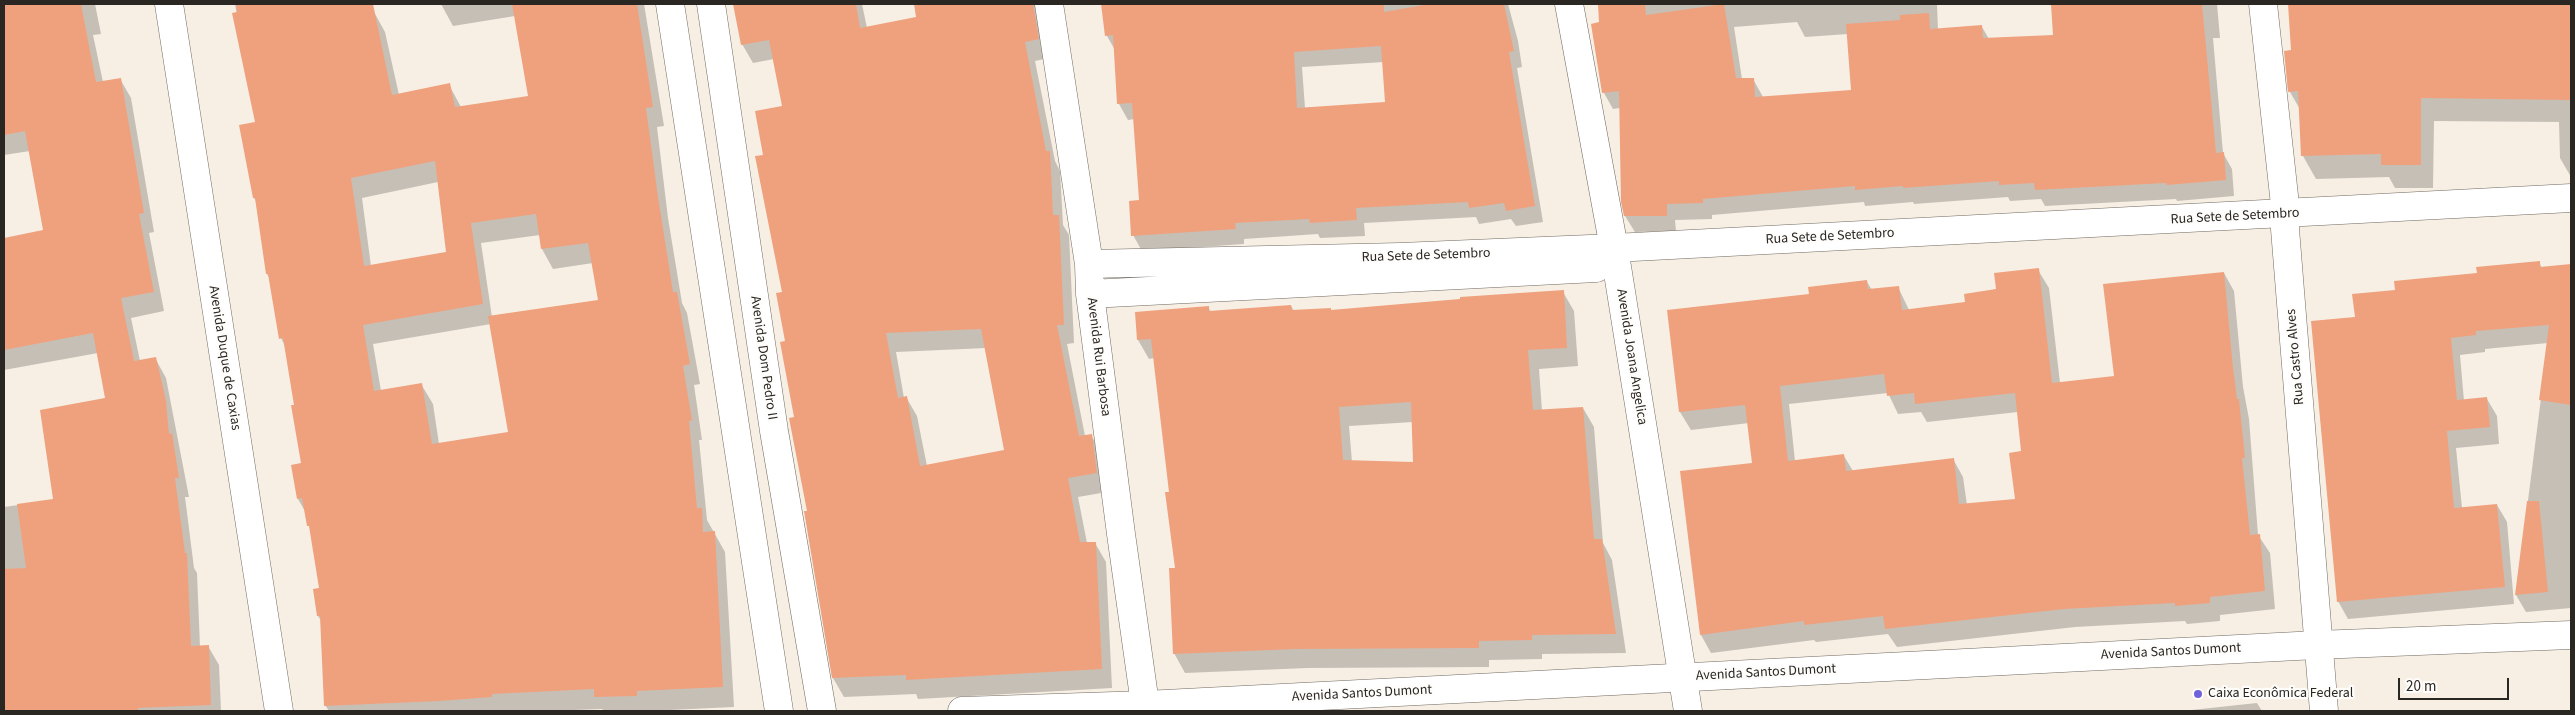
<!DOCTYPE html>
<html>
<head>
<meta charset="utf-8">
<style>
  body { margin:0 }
  #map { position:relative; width:2575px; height:715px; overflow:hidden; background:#f7efe4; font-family:"Source Sans 3",sans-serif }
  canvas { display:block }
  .frame { position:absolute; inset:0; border:5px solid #2a2723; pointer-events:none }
  .scale { position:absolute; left:2398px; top:678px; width:111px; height:22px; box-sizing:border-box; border:2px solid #2a2723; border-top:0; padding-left:6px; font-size:15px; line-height:18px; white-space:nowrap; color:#2a2723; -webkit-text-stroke:4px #fffdfb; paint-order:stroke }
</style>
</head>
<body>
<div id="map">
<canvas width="2575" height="715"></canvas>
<div class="frame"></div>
<div class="scale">20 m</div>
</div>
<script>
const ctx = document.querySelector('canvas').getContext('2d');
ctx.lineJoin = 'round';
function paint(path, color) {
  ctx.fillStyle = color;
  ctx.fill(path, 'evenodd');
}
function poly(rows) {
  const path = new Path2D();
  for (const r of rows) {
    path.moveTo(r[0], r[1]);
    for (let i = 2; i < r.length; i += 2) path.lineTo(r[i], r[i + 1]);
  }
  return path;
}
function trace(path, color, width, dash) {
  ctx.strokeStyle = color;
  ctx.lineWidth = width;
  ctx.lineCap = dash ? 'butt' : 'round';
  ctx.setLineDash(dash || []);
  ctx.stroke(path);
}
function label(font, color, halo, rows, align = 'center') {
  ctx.font = font + ' "Source Sans 3",sans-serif';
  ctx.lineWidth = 4.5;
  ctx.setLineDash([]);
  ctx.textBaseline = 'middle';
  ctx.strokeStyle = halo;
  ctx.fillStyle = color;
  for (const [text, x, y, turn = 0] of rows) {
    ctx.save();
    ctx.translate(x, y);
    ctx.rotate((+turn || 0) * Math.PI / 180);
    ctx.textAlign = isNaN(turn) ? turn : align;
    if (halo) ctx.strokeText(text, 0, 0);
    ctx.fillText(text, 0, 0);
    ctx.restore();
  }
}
paint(poly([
  [4,4,95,4,101,34,93,35,103,82,120,79,131,98,154,232,149,233,164,311,131,318,140,361,155,358,166,378,189,497,185,497,194,568,197,573,200,647,208,646,219,665,221,711,4,711,4,507,55,500,107,399,98,353,4,370,4,240,45,231,30,151,4,155],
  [235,4,359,4,361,15,374,12,385,32,399,95,449,85,461,107,529,97,515,16,453,26,441,4,644,4,664,126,657,127,668,218,682,303,687,313,700,384,694,385,702,440,699,440,707,520,725,552,734,707,648,711,604,711,602,709,548,711,329,711,325,705,322,622,318,616,321,589,311,531,306,513,298,499,292,466,302,464,296,406,285,346,281,338,270,279,267,274,257,203,254,198,256,123],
  [438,182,447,253,371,266,362,198],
  [540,235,542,249,553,269,593,263,599,301,492,317,481,243],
  [491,324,509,433,439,444,433,404,421,384,381,391,373,344],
  [734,4,862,4,867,28,918,18,915,4,1035,4,1036,13,1043,24,1049,58,1035,61,1055,161,1060,171,1063,225,1069,235,1074,343,1067,344,1085,436,1091,435,1102,454,1107,492,1078,497,1087,543,1095,543,1106,562,1112,688,918,699,916,694,844,697,833,678,795,418,787,342,784,293,783,107,774,59,753,63,742,44],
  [986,348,1006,451,927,466,917,416,906,397,904,398,896,352],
  [1102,4,1508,4,1518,41,1522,67,1517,68,1543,222,1516,226,1511,219,1479,224,1476,217,1364,223,1365,236,1320,238,1318,234,1244,239,1244,244,1142,251,1133,235,1140,202,1135,119,1128,120,1119,104,1115,50,1107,36],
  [1384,62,1386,103,1305,108,1302,67],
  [1599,4,1937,4,1938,30,1982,27,1989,39,2055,36,2052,4,2217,4,2220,38,2213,38,2223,153,2232,169,2234,196,2177,201,2176,199,2045,206,2041,199,2010,201,2008,197,1914,204,1913,202,1865,206,1864,202,1712,215,1712,219,1675,220,1676,231,1635,232,1625,216,1620,108,1613,109,1604,93,1592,25,1600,24],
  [1797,22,1805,37,1848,34,1853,91,1763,97,1753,79,1742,79,1734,27],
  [2290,4,2571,4,2571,177,2560,158,2559,122,2434,121,2433,188,2395,188,2389,177,2316,179,2303,156,2301,111,2290,92,2292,51],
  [2539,262,2542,268,2571,265,2571,608,2526,612,2516,595,2548,343,2485,349,2485,352,2460,355,2464,401,2487,399,2497,416,2499,444,2456,448,2462,508,2497,505,2507,522,2514,604,2348,619,2338,601,2356,318,2396,291],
  [2038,270,2049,288,2060,383,2115,378,2224,273,2234,291,2243,387,2249,419,2258,535,2270,553,2275,609,2220,615,2220,621,2187,624,2185,621,2075,627,1897,647,1888,634,1816,642,1814,640,1711,653,1701,635,1753,464,1749,423,1691,430,1680,412,1668,311,1811,295,1867,282,1872,290,1898,287,1909,310,1966,303],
  [1888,393,1898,414,1921,412,1927,422,2018,412,2022,453,2016,500,1967,505,1963,477,1953,459,1853,471,1844,456,1795,461,1789,404],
  [1563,292,1574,311,1578,366,1539,369,1542,411,1583,408,1594,427,1603,543,1612,560,1626,653,1542,654,1542,659,1489,660,1489,667,1307,668,1185,673,1174,653,1177,569,1171,493,1154,358,1149,359,1138,340,1208,307,1211,312,1291,306,1294,311,1332,311],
  [1413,422,1414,463,1352,462,1349,426],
  [2257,703,2262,711,2182,711]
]), '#0003');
paint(poly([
  [4,4,81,4,96,82,121,78,144,213,139,214,154,292,121,298,134,361,156,357,166,401,169,434,172,433,179,478,175,478,185,553,187,553,191,646,209,645,211,705,138,708,138,711,4,711,4,569,26,568,17,504,53,499,40,410,105,398,93,333,4,350,4,238,43,230,25,131,4,135],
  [236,4,373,4,392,95,450,83,455,107,528,96,512,4,637,4,653,107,646,108,658,197,673,292,677,292,690,364,683,366,692,420,689,421,697,508,702,508,703,532,715,531,723,687,637,691,637,696,594,697,594,689,492,694,492,697,439,701,324,706,320,616,317,616,313,589,319,588,309,526,307,526,302,498,297,499,291,465,301,463,291,405,294,405,283,338,279,339,268,274,266,274,255,198,253,198,239,125,255,122,232,13,237,12],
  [435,161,446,252,364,266,351,178],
  [536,214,541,249,588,243,598,300,488,316,508,432,432,444,422,383,374,391,363,325,483,304,471,223],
  [733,4,856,4,860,28,916,17,914,4,1033,4,1039,39,1025,42,1046,151,1050,151,1053,215,1059,215,1064,325,1057,325,1079,436,1092,434,1097,473,1068,478,1080,542,1096,542,1102,669,906,680,906,675,832,678,804,511,807,511,789,418,794,417,780,342,785,341,776,293,782,292,755,156,763,155,755,111,782,106,769,40,741,45],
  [981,329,1004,450,920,466,907,396,898,398,886,333],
  [1101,4,1384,4,1384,12,1429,4,1504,4,1514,51,1509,52,1535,206,1506,211,1504,203,1469,208,1468,202,1356,208,1357,220,1310,223,1309,219,1235,223,1236,229,1131,236,1129,201,1139,200,1132,103,1117,104,1113,35,1105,36],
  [1381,46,1385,102,1297,108,1294,52],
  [1598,4,1645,4,1646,15,1724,4,1736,78,1754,78,1755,97,1851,90,1846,24,1900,20,1900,15,1929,13,1930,29,1982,25,1983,38,2053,35,2051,4,2202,4,2216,153,2224,152,2226,180,2167,185,2166,183,2035,190,2034,183,1999,185,1999,181,1903,188,1903,186,1855,190,1855,186,1703,199,1703,203,1667,204,1667,216,1624,216,1621,202,1619,91,1602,93,1591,24,1599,22],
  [2288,4,2571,4,2571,100,2421,98,2421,165,2381,165,2381,154,2301,156,2298,91,2288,92,2284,51,2291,50],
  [2540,261,2540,267,2571,264,2571,405,2539,400,2549,325,2476,331,2476,335,2451,338,2457,400,2487,397,2490,427,2447,431,2454,508,2497,504,2505,587,2337,602,2311,321,2355,317,2352,294,2395,290,2394,281,2477,273,2476,267],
  [2039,268,2052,383,2114,376,2103,284,2224,272,2233,368,2237,399,2239,399,2245,458,2242,458,2250,535,2260,534,2265,591,2210,597,2210,603,2175,606,2175,603,2064,609,1885,629,1883,616,1804,625,1804,621,1700,635,1680,471,1752,463,1745,405,1679,412,1667,310,1809,294,1808,287,1867,280,1868,289,1899,286,1902,310,1965,302,1964,294,1996,289,1994,273],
  [1884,374,1887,396,1914,393,1915,404,2015,393,2021,451,2009,453,2015,499,1959,504,1954,458,1846,471,1844,454,1788,461,1780,386],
  [1564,290,1567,348,1528,350,1533,410,1583,407,1594,539,1602,539,1616,634,1532,635,1532,640,1479,641,1479,648,1296,649,1173,654,1169,568,1175,568,1165,492,1169,492,1151,339,1137,340,1135,312,1209,306,1209,311,1291,305,1292,310,1331,308,1331,310,1460,299,1460,297],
  [1411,402,1413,462,1343,460,1339,407],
  [2527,501,2539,501,2548,592,2515,595]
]), '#efa07d');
const minor = poly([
  [169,4,279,711],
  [670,4,779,711],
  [711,4,774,431,822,711],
  [1049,4,1089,264,1090,294,1121,534,1146,711],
  [1569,4,1614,248,1688,711],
  [2263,4,2286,214,2285,229,2324,711],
  [1089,264,1400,257,1614,248,2571,198],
  [1090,294,1596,268]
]);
const secondary = poly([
  [962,711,1145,705,2317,645,2571,635]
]);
trace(minor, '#706960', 29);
trace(secondary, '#706960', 29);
trace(minor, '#fff', 28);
trace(secondary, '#fff', 28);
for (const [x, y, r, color] of [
  [2198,694,5,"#7061db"]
]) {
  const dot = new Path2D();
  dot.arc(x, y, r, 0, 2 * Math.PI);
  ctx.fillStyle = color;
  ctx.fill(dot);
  trace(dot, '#fffdfb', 2);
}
label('14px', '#2a2723', '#fffdfb', [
  ["Rua Sete de Setembro",2235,217,-3],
  ["Rua Sete de Setembro",1830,237,-3],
  ["Rua Sete de Setembro",1426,256,-2],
  ["Avenida Rui Barbosa",1098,357,83],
  ["Avenida Joana Angelica",1631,357,81],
  ["Rua Castro Alves",2296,357,-95],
  ["Avenida Duque de Caxias",224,358,81],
  ["Avenida Dom Pedro II",763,358,82],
  ["Avenida Santos Dumont",2171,652,-3],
  ["Avenida Santos Dumont",1766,673,-3],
  ["Avenida Santos Dumont",1362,694,-3]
]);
label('14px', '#2a2723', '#fffdfb', [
  ["Caixa Econômica Federal",2208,694]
], 'left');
</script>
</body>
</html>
